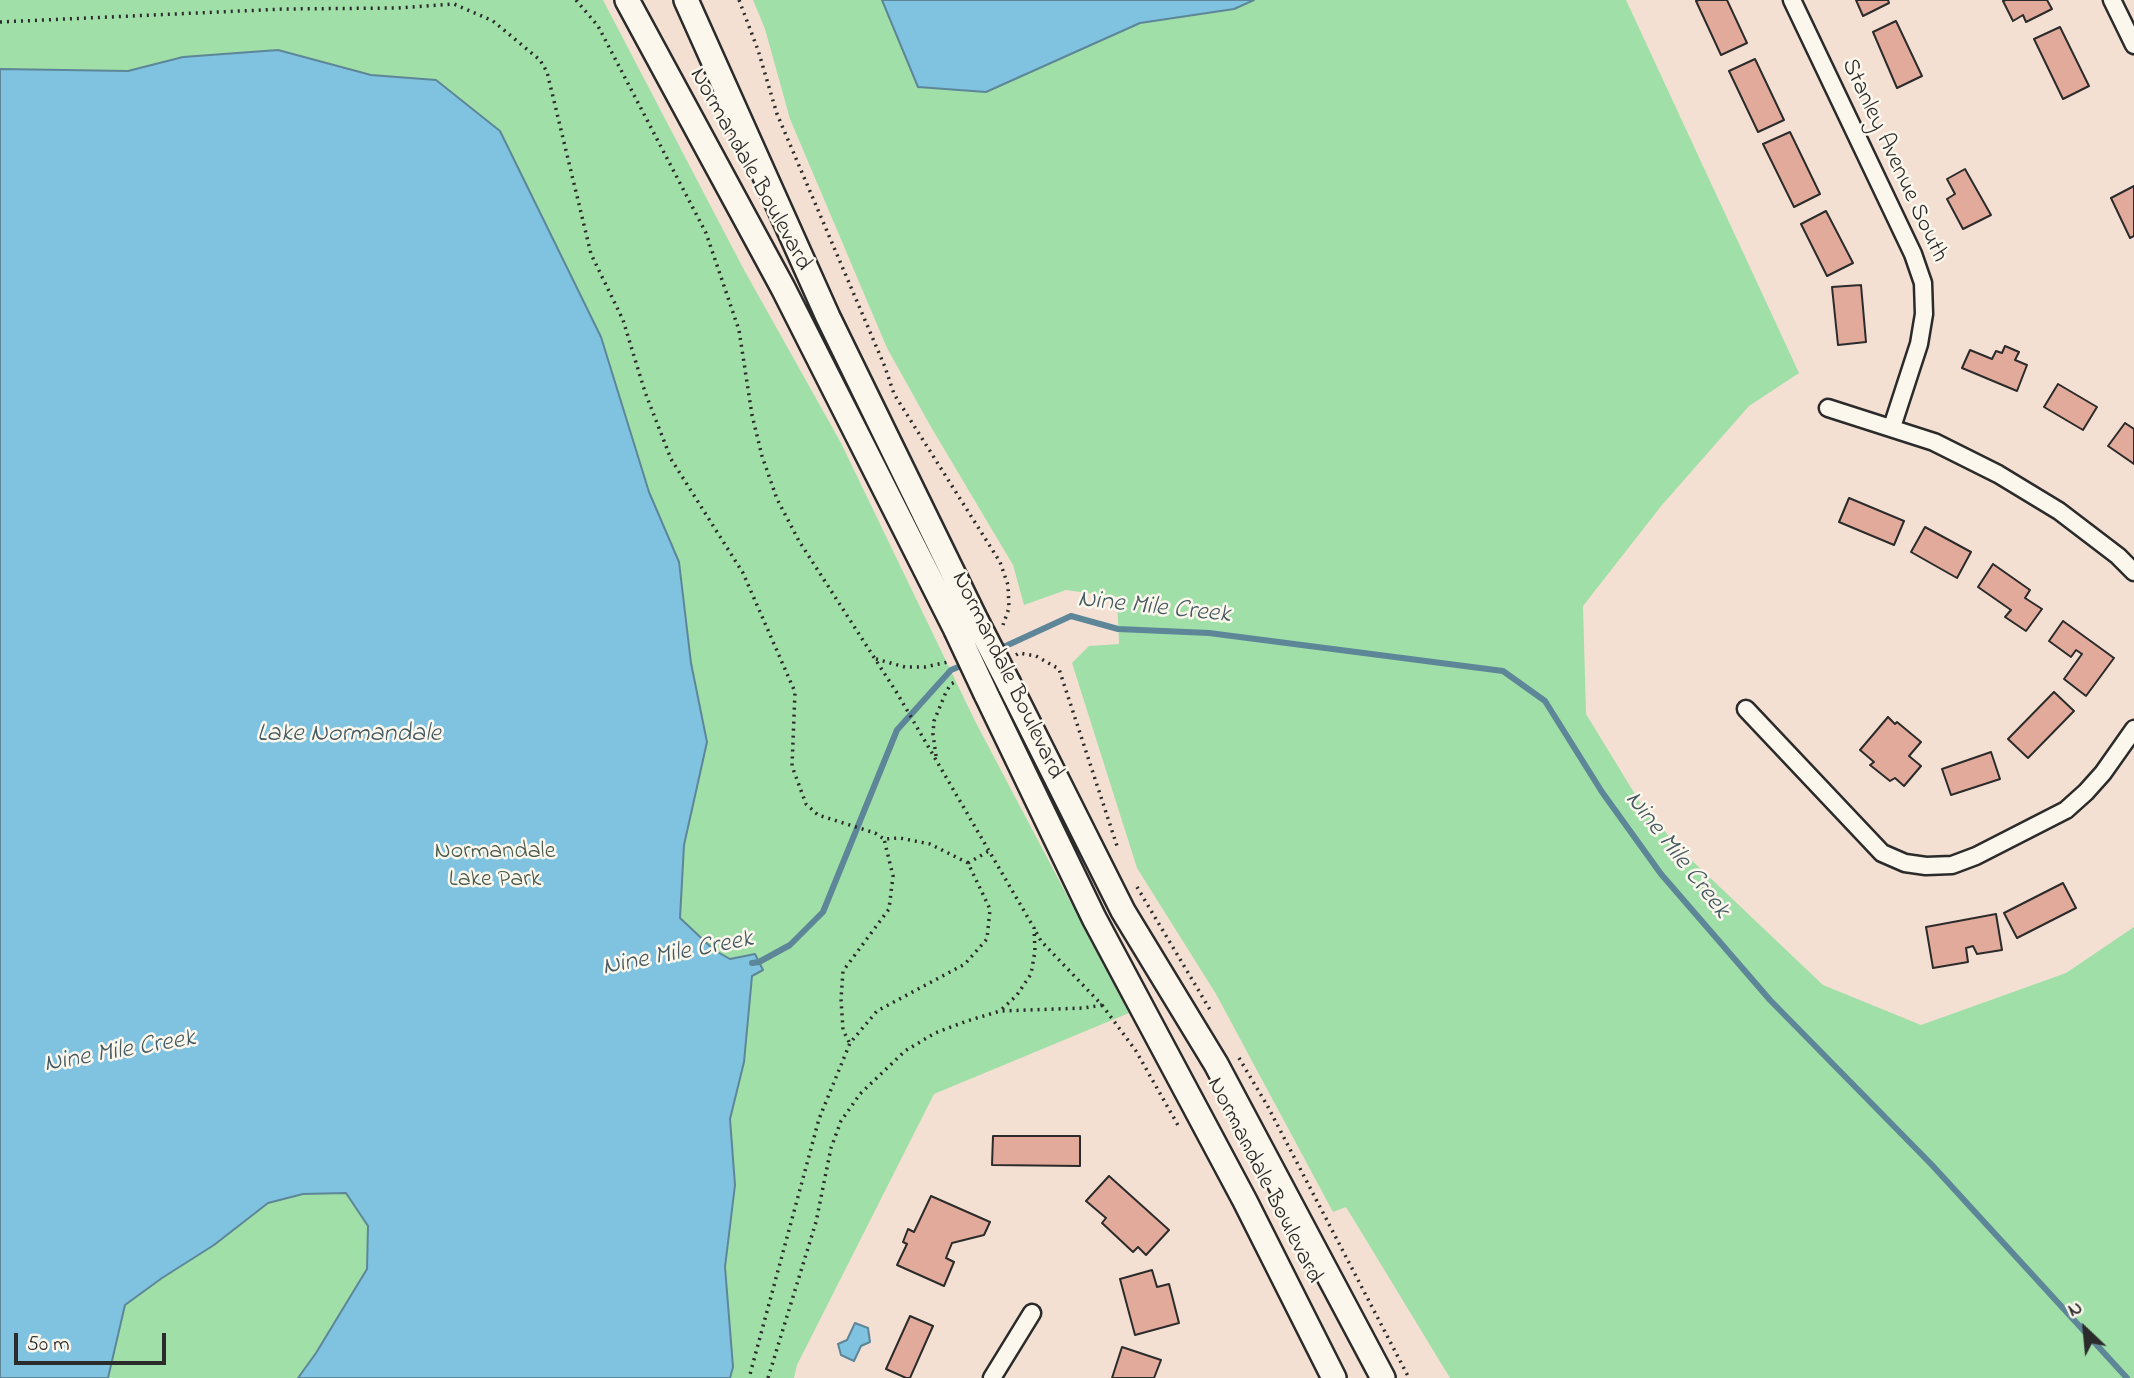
<!DOCTYPE html>
<html>
<head>
<meta charset="utf-8">
<style>
  body { margin:0 }
  #map { position:relative; width:2134px; height:1378px; overflow:hidden; background:#f4e0d3; font-family:"Indie Flower",sans-serif }
  canvas { display:block }
  .north { position:absolute; left:2050px; top:1294px; width:70px; height:70px; -webkit-text-stroke:5px #fbf7ec; paint-order:stroke; rotate:334deg; font-size:19px; font-weight:700; line-height:28px; text-align:center; color:#2b2b2b }
  .north::after { content:''; display:block; margin:auto; width:24px; height:32px; background:#2b2b2b; clip-path:polygon(50% 0,100% 100%,50% 72%,0 100%) }
  .scale { position:absolute; left:14px; top:1333px; width:152px; height:32px; box-sizing:border-box; border:4px solid #2b2b2b; border-top:0; padding-left:9px; font-size:21px; line-height:24px; white-space:nowrap; color:#2b2b2b; -webkit-text-stroke:5px #fbf7ec; paint-order:stroke }
</style>
</head>
<body>
<div id="map">
<canvas width="2134" height="1378"></canvas>
<div class="north">N</div>
<div class="scale">50 m</div>
</div>
<script>
const ctx = document.querySelector('canvas').getContext('2d');
ctx.lineJoin = 'round';
function paint(path, color) {
  ctx.fillStyle = color;
  ctx.fill(path, 'evenodd');
}
function poly(rows) {
  const path = new Path2D();
  for (const r of rows) {
    path.moveTo(r[0], r[1]);
    for (let i = 2; i < r.length; i += 2) path.lineTo(r[i], r[i + 1]);
  }
  return path;
}
function trace(path, color, width, dash) {
  ctx.strokeStyle = color;
  ctx.lineWidth = width;
  ctx.lineCap = dash ? 'butt' : 'round';
  ctx.setLineDash(dash || []);
  ctx.stroke(path);
}
function label(font, color, halo, rows, align = 'center') {
  ctx.font = font + ' "Indie Flower",sans-serif';
  ctx.lineWidth = 5;
  ctx.setLineDash([]);
  ctx.textBaseline = 'middle';
  ctx.strokeStyle = halo;
  ctx.fillStyle = color;
  for (const [text, x, y, turn = 0] of rows) {
    ctx.save();
    ctx.translate(x, y);
    ctx.rotate((+turn || 0) * Math.PI / 180);
    ctx.textAlign = isNaN(turn) ? turn : align;
    if (halo) ctx.strokeText(text, 0, 0);
    ctx.fillText(text, 0, 0);
    ctx.restore();
  }
}
paint(poly([
  [0,0,603,0,743,268,841,443,975,721,1129,1013,934,1094,797,1365,794,1378,0,1378],
  [753,0,882,0,918,87,986,92,1140,23,1234,9,1254,0,1626,0,1799,373,1749,406,1662,505,1583,606,1586,714,1641,804,1682,851,1823,985,1921,1025,2066,973,2134,927,2134,1378,1450,1378,1346,1207,1333,1212,1216,994,1137,868,1072,663,1089,646,1119,644,1117,597,1066,590,1024,605,1013,565,931,427,887,348,790,119,765,29]
]), '#a0dfa7');
const water = poly([
  [882,0,1254,0,1234,9,1140,23,986,92,918,87,882,0],
  [278,50,371,75,436,80,500,131,601,337,649,492,679,562,691,663,707,742,684,845,680,918,714,950,730,959,755,954,763,970,752,976,744,1062,730,1119,735,1185,725,1267,733,1367,730,1378,298,1378,316,1353,367,1269,368,1226,346,1193,303,1194,268,1203,214,1245,162,1278,125,1305,108,1378,0,1378,0,69,128,71,183,57,278,50],
  [855,1323,868,1328,870,1342,861,1346,854,1361,841,1355,838,1344,847,1340,855,1323]
]);
paint(water, '#7fc3e0');
trace(water, '#5d8698', 2);
trace(poly([
  [997,650,1071,616,1118,629,1209,633,1503,671,1545,701,1602,792,1661,874,1770,1000,1932,1165,2127,1378],
  [752,963,759,962,790,945,823,912,897,730,951,670,968,663]
]), '#5d8698', 6);
const building = poly([
  [1699,0,1727,0,1747,43,1721,55,1696,1,1699,0],
  [1856,0,1888,0,1889,3,1863,16,1856,0],
  [2006,0,2047,0,2052,9,2026,22,2023,15,2013,21,2003,1,2006,0],
  [1896,21,1922,76,1897,88,1873,32,1896,21],
  [2060,27,2089,86,2063,99,2034,39,2060,27],
  [1755,59,1784,120,1758,132,1729,71,1755,59],
  [1790,132,1820,194,1794,207,1763,144,1790,132],
  [1965,169,1991,215,1963,229,1947,199,1955,194,1947,179,1965,169],
  [2134,186,2134,236,2130,238,2111,198,2134,186],
  [1826,211,1853,263,1827,276,1801,224,1826,211],
  [1861,285,1866,342,1838,345,1832,287,1861,285],
  [2005,346,2019,352,2015,360,2027,365,2017,391,1962,368,1970,350,1992,359,1996,351,2002,353,2005,346],
  [2058,384,2097,407,2083,430,2044,407,2058,384],
  [2125,423,2134,429,2134,464,2108,446,2125,423],
  [1849,498,1904,521,1894,545,1839,522,1849,498],
  [1925,527,1971,552,1957,578,1911,552,1925,527],
  [1993,564,2030,590,2025,598,2042,609,2026,631,2005,617,2011,610,1978,587,1993,564],
  [2063,621,2114,658,2086,696,2064,679,2082,654,2076,650,2071,657,2049,641,2063,621],
  [2054,692,2074,711,2028,758,2008,739,2054,692],
  [1888,717,1895,724,1897,722,1921,742,1909,756,1921,766,1904,786,1895,778,1890,781,1870,765,1874,762,1860,750,1888,717],
  [1991,752,2000,779,1951,795,1942,769,1991,752],
  [2063,883,2076,908,2017,938,2004,913,2063,883],
  [1996,914,2002,950,1977,954,1973,946,1966,948,1968,962,1933,968,1926,927,1996,914],
  [993,1136,1080,1136,1080,1166,992,1165,993,1136],
  [1109,1176,1169,1230,1146,1255,1138,1247,1133,1252,1102,1223,1106,1218,1086,1201,1109,1176],
  [931,1196,990,1222,984,1235,952,1243,946,1258,954,1262,944,1286,897,1265,907,1244,903,1242,908,1229,914,1232,931,1196],
  [1152,1270,1157,1287,1169,1284,1179,1323,1135,1335,1120,1279,1152,1270],
  [910,1316,933,1326,910,1378,906,1378,886,1369,910,1316],
  [1122,1347,1161,1360,1154,1378,1112,1378,1122,1347]
]);
paint(building, '#e2aa9a');
trace(building, '#2b2b2b', 2);
const minor = poly([
  [1792,0,1913,254,1923,283,1924,314,1919,344,1892,427],
  [2112,0,2134,45],
  [1828,408,1934,442,1998,474,2059,511,2118,556,2134,572],
  [1746,709,1882,853,1905,863,1926,866,1952,865,1976,856,2066,810,2086,792,2103,773,2134,729],
  [992,1378,1032,1313]
]);
const secondary = poly([
  [627,0,783,288,956,630],
  [686,0,828,317,976,620],
  [1009,684,1123,911,1216,1064,1383,1378],
  [986,694,1094,918,1245,1201,1334,1378]
]);
trace(minor, '#2b2b2b', 21);
trace(secondary, '#2b2b2b', 28);
trace(poly([
  [576,0,598,26,706,233,739,330,752,415,762,456,777,499,799,541,897,693,1034,928,1035,951,1031,974,1017,995,1000,1011],
  [739,0,758,50,777,114,885,367,894,394,1000,562,1008,585,1009,608,1003,625],
  [0,22,284,9,398,8,454,4,493,21,540,60,547,72,591,254,623,320,645,392,671,459,743,573,795,692,792,766,806,804,818,815,875,833,884,839,900,838,930,844,968,863,990,909,987,939,965,964,877,1011,850,1043,819,1119,749,1378],
  [1016,655,1019,653,1036,656,1059,669,1118,849],
  [876,659,905,667,925,667,948,662],
  [936,756,933,734,934,721,946,692,951,684,957,681],
  [968,863,989,851],
  [1137,887,1212,1013],
  [1102,1005,1136,1051,1179,1127],
  [849,1042,843,1030,841,999,843,971,889,909,893,876,884,839],
  [1239,1058,1267,1105,1409,1378],
  [768,1378,816,1222,831,1148,841,1121,860,1094,905,1051,935,1033,967,1021,1000,1011,1084,1008,1102,1005,1041,941,1035,930]
]), '#2b2b2b', 3.5, [2, 5]);
trace(minor, '#fbf7ec', 16);
trace(secondary, '#fbf7ec', 23);
const secondaryBridge = poly([
  [976,620,1009,684],
  [956,630,986,694]
]);
trace(secondaryBridge, '#2b2b2b', 28, []);
trace(secondaryBridge, '#fbf7ec', 23);
label('24px', '#2b2b2b', '#fbf7ec', [
  ["Stanley Avenue South",1893,161,65],
  ["Normandale Boulevard",749,170,61],
  ["Normandale Boulevard",1006,676,64],
  ["Normandale Boulevard",1263,1181,63]
]);
label('24px', '#48584a', '#fbf7ec', [
  ["Normandale",495,853],
  ["Lake Park",495,881]
]);
label('italic 26px', '#445961', '#fbf7ec', [
  ["Nine Mile Creek",1154,609,6],
  ["Lake Normandale",349,736],
  ["Nine Mile Creek",1676,856,52],
  ["Nine Mile Creek",678,955,-11],
  ["Nine Mile Creek",120,1053,-10]
]);
</script>
</body>
</html>
